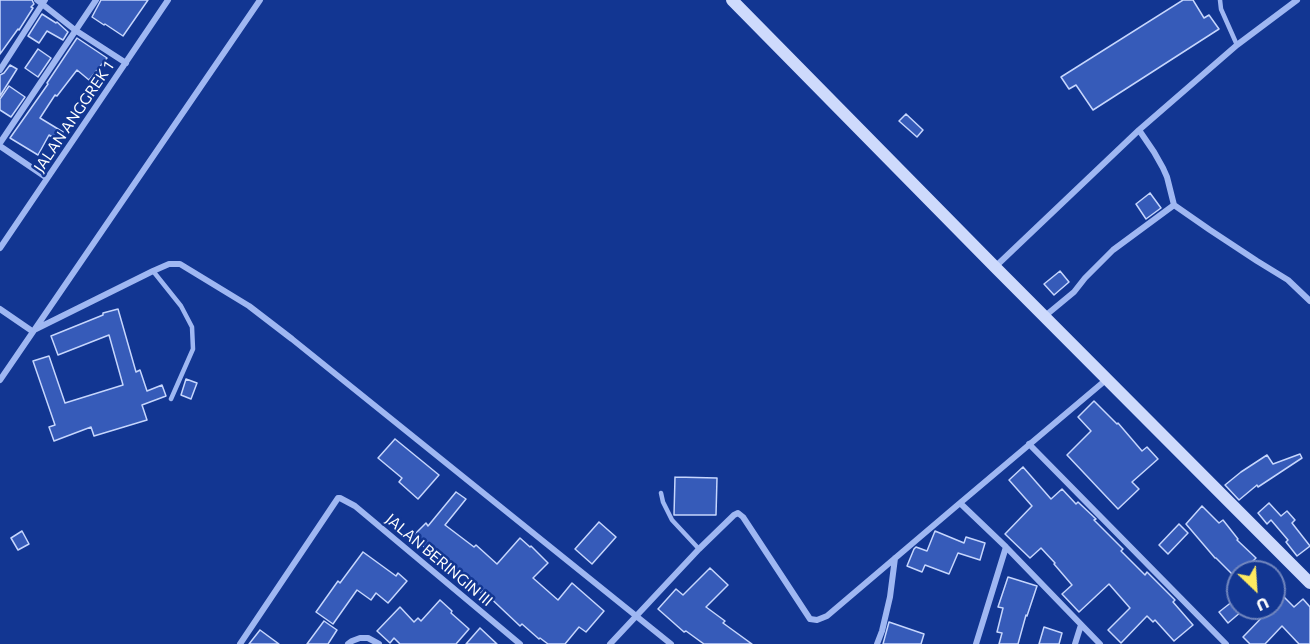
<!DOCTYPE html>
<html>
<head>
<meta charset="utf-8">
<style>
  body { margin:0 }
  #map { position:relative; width:1310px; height:644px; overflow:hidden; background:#123692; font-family:Commissioner,sans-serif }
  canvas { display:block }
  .north { position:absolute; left:1226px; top:560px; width:60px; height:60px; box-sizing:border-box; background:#123692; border:2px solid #7186be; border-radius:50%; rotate:155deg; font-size:16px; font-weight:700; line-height:24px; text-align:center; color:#fff }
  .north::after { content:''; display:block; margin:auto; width:21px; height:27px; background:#ffea60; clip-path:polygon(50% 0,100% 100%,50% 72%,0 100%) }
</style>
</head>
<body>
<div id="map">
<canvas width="1310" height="644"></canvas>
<div class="north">U</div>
</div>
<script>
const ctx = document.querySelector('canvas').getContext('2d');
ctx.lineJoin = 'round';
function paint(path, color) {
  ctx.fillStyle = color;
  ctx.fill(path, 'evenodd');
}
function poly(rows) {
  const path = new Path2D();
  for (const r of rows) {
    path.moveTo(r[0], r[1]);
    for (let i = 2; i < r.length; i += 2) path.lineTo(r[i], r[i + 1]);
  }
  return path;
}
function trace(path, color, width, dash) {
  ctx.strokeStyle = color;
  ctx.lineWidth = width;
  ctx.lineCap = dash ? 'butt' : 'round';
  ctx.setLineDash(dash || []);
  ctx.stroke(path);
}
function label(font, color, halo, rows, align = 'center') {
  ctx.font = font + ' Commissioner,sans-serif';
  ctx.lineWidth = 5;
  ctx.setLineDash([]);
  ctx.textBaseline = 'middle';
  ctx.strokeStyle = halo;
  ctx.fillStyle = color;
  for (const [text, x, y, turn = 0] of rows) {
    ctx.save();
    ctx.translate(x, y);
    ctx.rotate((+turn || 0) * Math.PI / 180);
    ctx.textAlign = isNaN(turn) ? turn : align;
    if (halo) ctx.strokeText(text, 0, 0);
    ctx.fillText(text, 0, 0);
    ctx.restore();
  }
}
const building = poly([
  [0,0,32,0,34,4,31,7,33,8,19,30,18,29,0,54,0,0],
  [101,0,148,0,123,36,105,24,104,25,92,17,101,0],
  [1183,0,1193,0,1204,18,1209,15,1219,29,1093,110,1076,85,1069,89,1061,77,1183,0],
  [42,14,56,23,57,22,68,32,63,40,47,31,39,43,28,36,42,14],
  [77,38,107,58,89,80,77,70,57,96,55,95,40,118,63,132,58,140,49,135,38,155,10,138,48,84,47,83,77,38],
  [38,49,51,58,38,77,25,68,38,49],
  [10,65,17,69,0,96,0,75,4,73,10,65],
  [9,86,25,97,11,117,0,110,0,99,9,86],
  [906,114,923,130,917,137,899,121,906,114],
  [1150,193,1161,208,1146,219,1136,204,1150,193],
  [1060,271,1069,282,1054,295,1044,284,1060,271],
  [118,309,136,372,140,370,147,391,162,385,166,396,142,405,147,420,94,436,91,427,54,441,49,427,55,425,33,361,49,356,65,403,123,385,109,335,58,355,51,336,103,315,103,313,118,309],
  [186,379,197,383,191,399,181,395,186,379],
  [1094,401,1117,424,1118,423,1142,451,1147,447,1158,459,1132,482,1139,489,1118,509,1067,455,1091,431,1078,417,1094,401],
  [395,439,439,475,418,499,399,482,402,478,378,458,395,439],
  [1300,454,1302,458,1258,487,1257,485,1239,500,1225,485,1241,472,1267,455,1273,464,1300,454],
  [1023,467,1051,499,1062,489,1076,504,1078,502,1096,519,1094,520,1123,549,1121,551,1145,575,1147,572,1175,600,1173,602,1193,625,1174,641,1155,620,1153,622,1147,616,1121,643,1108,630,1130,608,1109,584,1079,612,1062,594,1072,585,1054,564,1055,563,1041,548,1030,558,1005,534,1032,506,1009,480,1023,467],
  [675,477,717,478,716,515,674,515,675,477],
  [456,492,466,499,445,525,474,547,476,545,497,564,520,538,530,547,531,546,548,563,533,578,558,600,572,583,604,611,586,632,579,627,565,644,548,644,540,638,539,639,522,624,520,626,483,591,481,593,472,584,473,582,453,566,451,568,427,550,413,536,426,523,428,526,456,492],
  [1269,503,1281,516,1287,511,1295,520,1292,523,1310,546,1297,556,1286,542,1288,540,1271,520,1267,524,1258,513,1269,503],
  [1202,506,1219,523,1223,520,1238,539,1237,540,1256,558,1252,562,1261,572,1238,572,1238,576,1236,578,1216,558,1215,558,1186,524,1202,506],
  [599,522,616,537,592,564,575,549,599,522],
  [1179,524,1188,533,1168,554,1159,545,1179,524],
  [22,531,29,544,18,550,11,538,22,531],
  [935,531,964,543,966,537,985,543,980,560,958,553,949,574,925,565,922,572,907,566,914,549,916,547,927,551,935,531],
  [363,552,396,576,398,573,407,581,388,603,376,593,371,600,357,590,333,624,316,612,338,581,340,583,363,552],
  [710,568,728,585,706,607,725,621,723,623,752,644,704,644,686,631,684,632,658,609,676,589,683,595,710,568],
  [1008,577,1037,586,1027,616,1026,615,1018,644,999,644,1002,633,997,632,1003,608,998,607,1008,577],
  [1283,596,1294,607,1303,599,1310,607,1310,644,1299,644,1282,626,1265,644,1250,644,1243,637,1271,608,1274,608,1274,605,1283,596],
  [440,600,452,611,451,613,469,629,456,644,400,644,394,638,390,643,377,631,400,607,414,622,418,618,421,621,440,600],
  [1233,601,1242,611,1228,623,1219,612,1233,601],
  [324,621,337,630,328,644,307,644,324,621],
  [889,622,924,634,921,644,883,644,889,622],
  [1044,627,1062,633,1059,644,1039,644,1044,627],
  [480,628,497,644,466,644,480,628],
  [260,630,279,644,249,644,260,630]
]);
paint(building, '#365bb9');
trace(building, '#c6d6fd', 1.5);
trace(poly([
  [1220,0,1221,9,1237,45],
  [153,271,181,306,192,327,193,349,171,399],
  [661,493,663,502,672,520,699,549]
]), '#9fb7f2', 4.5);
trace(poly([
  [37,0,75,30,126,63],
  [0,70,45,0],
  [1139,130,1154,152,1163,168,1167,177,1174,205,1210,230,1257,261,1288,280,1310,301],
  [0,143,96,0],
  [0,146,47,178],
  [0,248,168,0],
  [995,267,1139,130,1237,45,1297,0],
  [0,309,32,331,153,271,169,264,180,264,249,306,292,339,671,644],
  [1045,316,1074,292,1085,278,1113,250,1174,205],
  [0,380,260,0],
  [1029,444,1226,644],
  [1006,547,1100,644],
  [240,644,338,498,340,498,355,506,520,644],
  [348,644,352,641,360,638,368,638,379,644],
  [610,644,699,549,734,515,738,513,743,517,810,619,817,620,827,616,960,503],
  [877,644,882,631,890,597,895,558],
  [976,644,1006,547,960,503,1107,379],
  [1075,644,1081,625]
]), '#9fb7f2', 6);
trace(poly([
  [732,0,995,267,1310,583]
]), '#cedafc', 12);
label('15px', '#fff', '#123692', [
  ["JALAN ANGGREK 1",74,117,-56],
  ["JALAN BERINGIN III",439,560,40]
]);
</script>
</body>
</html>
